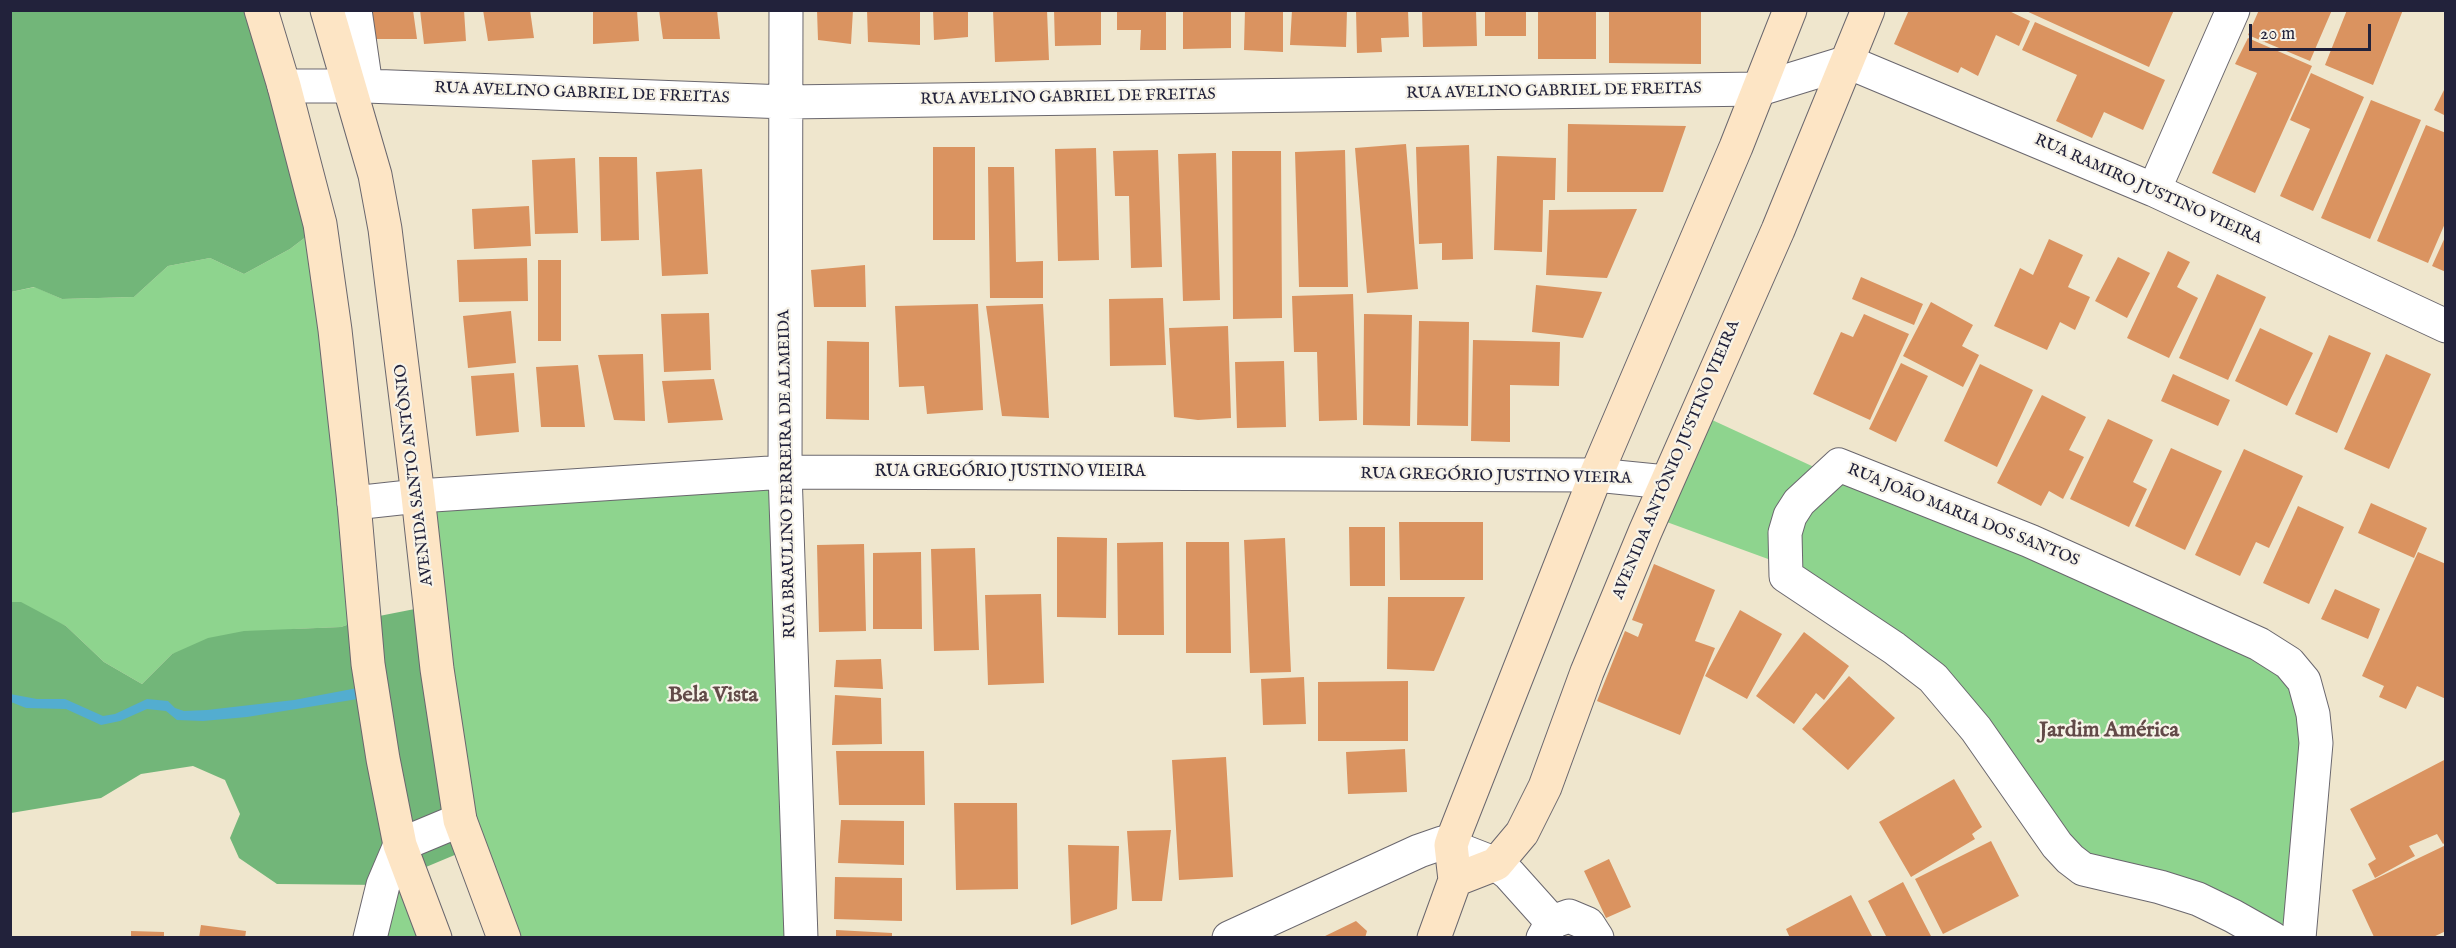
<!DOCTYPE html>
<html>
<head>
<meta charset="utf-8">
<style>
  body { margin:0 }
  #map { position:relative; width:2456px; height:948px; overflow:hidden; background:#efe6cd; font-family:"IM FELL English",serif }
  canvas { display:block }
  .frame { position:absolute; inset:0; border:12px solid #22223b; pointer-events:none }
  .scale { position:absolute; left:2249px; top:24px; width:122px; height:27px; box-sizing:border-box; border:3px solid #22223b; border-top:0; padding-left:8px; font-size:18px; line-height:21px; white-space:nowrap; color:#22223b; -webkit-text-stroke:4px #f7f3e8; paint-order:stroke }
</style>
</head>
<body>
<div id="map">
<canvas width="2456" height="948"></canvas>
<div class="frame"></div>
<div class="scale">20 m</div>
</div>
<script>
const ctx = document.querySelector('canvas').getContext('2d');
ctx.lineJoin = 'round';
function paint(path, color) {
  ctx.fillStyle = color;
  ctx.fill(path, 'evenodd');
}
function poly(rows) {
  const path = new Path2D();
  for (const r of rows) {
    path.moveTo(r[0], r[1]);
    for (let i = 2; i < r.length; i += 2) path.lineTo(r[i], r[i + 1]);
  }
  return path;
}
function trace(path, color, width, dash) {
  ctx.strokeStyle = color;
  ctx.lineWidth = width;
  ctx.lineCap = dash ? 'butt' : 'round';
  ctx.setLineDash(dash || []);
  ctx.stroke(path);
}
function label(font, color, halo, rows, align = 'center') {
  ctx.font = font + ' "IM FELL English",serif';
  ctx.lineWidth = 4.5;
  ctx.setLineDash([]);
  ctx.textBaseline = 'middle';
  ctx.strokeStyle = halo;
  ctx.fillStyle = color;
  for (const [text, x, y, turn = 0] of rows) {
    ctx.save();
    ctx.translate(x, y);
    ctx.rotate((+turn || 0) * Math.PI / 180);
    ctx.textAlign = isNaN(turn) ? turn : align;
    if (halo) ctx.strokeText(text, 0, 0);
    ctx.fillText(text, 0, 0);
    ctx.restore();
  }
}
paint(poly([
  [311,233,361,620,341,627,294,629,172,654,142,684,104,662,66,626,11,602,11,292,35,287,62,299,134,297,168,266,210,258,244,274,290,249],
  [1710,419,1853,485,2256,646,2303,700,2290,930,2093,865,1988,731,1790,567,1664,521],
  [785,472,801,937,507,937,470,849,418,496],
  [400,845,430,937,370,938]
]), '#8ed48e');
paint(poly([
  [11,11,261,11,311,233,290,249,244,274,210,258,168,266,134,297,62,299,34,287,11,292],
  [11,602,21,602,66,626,104,662,142,684,172,654,208,638,244,631,341,627,364,619,430,606,469,849,383,885,277,884,239,858,230,838,240,814,225,780,193,766,141,774,101,798,11,813]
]), '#72b679');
paint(poly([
  [368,686,370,697,247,717,203,721,177,720,166,711,147,709,120,721,101,725,66,709,26,708,11,702,10,694,37,699,65,699,103,716,115,714,147,699,168,701,175,708,184,711,207,710,294,700]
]), '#53add0');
paint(poly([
  [372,10,413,10,417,39,376,39],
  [420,10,464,10,466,41,424,44],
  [483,10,530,10,534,38,488,41],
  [593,10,637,10,639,41,593,44],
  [659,10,717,10,720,39,663,39],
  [817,10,853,10,851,44,818,40],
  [867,10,920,10,920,45,868,42],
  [933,10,968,10,968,37,934,40],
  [993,10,1047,10,1049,60,995,62],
  [1054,10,1101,10,1101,45,1055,46],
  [1117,10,1166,10,1166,50,1140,50,1141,30,1117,30],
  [1183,10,1231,10,1231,48,1183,49],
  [1245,10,1283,10,1283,52,1244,50],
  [1292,10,1347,10,1346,47,1290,45],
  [1356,10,1408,10,1409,37,1381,38,1382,52,1357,53],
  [1422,10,1476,10,1477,46,1423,47],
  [1485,10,1526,10,1526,36,1485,36],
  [1538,10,1596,10,1596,59,1538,59],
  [1609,10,1701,10,1701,64,1609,63],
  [1909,10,2007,10,2030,21,2019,46,1996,35,1978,76,1961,67,1958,73,1894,44],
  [2024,10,2174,10,2149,67],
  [2259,10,2332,10,2310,61,2248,35],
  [2347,10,2403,10,2373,85,2325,65],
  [2035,22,2165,80,2143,130,2104,112,2092,138,2056,121,2077,75,2022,50],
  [2248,38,2312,66,2255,193,2212,173,2257,73,2235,64],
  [2311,73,2364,97,2313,211,2280,196,2310,129,2290,120],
  [2446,86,2446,116,2434,110],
  [2371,100,2421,120,2370,239,2321,218],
  [1568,124,1686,126,1663,192,1567,192],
  [2426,125,2446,133,2446,221,2428,263,2377,241],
  [1406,144,1418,289,1367,293,1355,148],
  [1469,145,1473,259,1442,260,1442,243,1419,244,1416,147],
  [933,147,975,147,975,240,933,240],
  [1096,148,1099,260,1058,261,1055,149],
  [1158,150,1162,267,1131,268,1129,196,1115,196,1113,151],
  [1345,150,1348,287,1299,287,1295,152],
  [1232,151,1281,151,1282,318,1233,319],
  [1216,153,1220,300,1183,301,1178,154],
  [1497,156,1556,158,1555,200,1543,200,1542,252,1494,250],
  [599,157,637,157,639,240,601,241],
  [575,158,578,233,535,234,532,160],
  [988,167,1014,167,1016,262,1043,261,1043,298,990,298],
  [702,169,708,274,662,276,656,172],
  [529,206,531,246,474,249,472,209],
  [1637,209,1607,278,1546,275,1549,210],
  [2446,235,2446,272,2432,266],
  [2049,239,2083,255,2068,287,2090,297,2075,330,2060,322,2047,350,1994,326,2020,268,2033,275],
  [2168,251,2190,262,2177,287,2198,298,2169,358,2127,338],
  [2118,257,2150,273,2127,318,2095,301],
  [527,258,528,301,459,302,457,260],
  [538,260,561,260,561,341,538,341],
  [865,265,866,307,814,307,811,270],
  [2217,274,2266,297,2228,380,2179,358],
  [1861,277,1923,304,1914,325,1852,299],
  [1536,285,1602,292,1583,338,1532,332],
  [1353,294,1357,420,1319,421,1317,352,1294,352,1292,296],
  [1163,298,1166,365,1110,366,1109,299],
  [1931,302,1973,325,1962,346,1979,355,1963,387,1903,356],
  [978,304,983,410,927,414,924,386,899,387,895,306],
  [1043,304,1049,418,1002,416,986,306],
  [511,311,516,363,468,368,463,316],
  [709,313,711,370,664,372,661,314],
  [1364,314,1412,315,1410,426,1363,425],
  [1864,314,1909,334,1870,420,1813,394,1841,332,1853,337],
  [1419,321,1469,322,1468,426,1417,425],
  [1228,326,1231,418,1198,420,1174,417,1169,328],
  [2260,328,2313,353,2287,406,2235,381],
  [2329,335,2371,353,2337,433,2295,414],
  [1473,340,1560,342,1559,386,1510,385,1510,442,1471,441],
  [827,341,869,342,869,420,826,419],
  [643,354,645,421,614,420,598,355],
  [2386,354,2431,374,2389,469,2344,449],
  [1284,361,1286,427,1237,428,1235,362],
  [1901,363,1928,376,1896,442,1869,429],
  [1980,364,2033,390,1997,467,1944,441],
  [578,365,585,427,541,427,536,367],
  [514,373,519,432,476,436,471,376],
  [2173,374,2230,400,2218,426,2161,401],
  [714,379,723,420,668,423,662,381],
  [2042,395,2086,417,2069,450,2084,457,2063,499,2049,491,2041,506,1997,483],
  [2108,419,2153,440,2133,482,2147,489,2129,527,2070,499],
  [2171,448,2222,471,2185,550,2135,526],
  [2244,449,2303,476,2269,548,2256,542,2240,576,2195,555],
  [2371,503,2427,528,2414,558,2358,533],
  [2298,506,2344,527,2309,604,2263,583],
  [1399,522,1483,522,1483,580,1400,580],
  [1349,527,1385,527,1385,586,1350,586],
  [1057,537,1107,538,1106,618,1057,617],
  [1285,538,1291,672,1250,673,1244,540],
  [1163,542,1164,635,1118,635,1117,543],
  [1186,542,1229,542,1231,653,1186,653],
  [864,544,866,631,819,632,817,545],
  [975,548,979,650,934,651,931,549],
  [921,552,922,629,873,629,873,553],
  [2418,552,2446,564,2446,699,2417,686,2406,709,2379,697,2384,686,2362,676],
  [1654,564,1715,590,1695,641,1715,648,1680,735,1597,701,1625,631,1638,637,1643,624,1632,620],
  [2335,589,2380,609,2368,639,2321,619],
  [1041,594,1044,683,988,685,985,595],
  [1388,597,1465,597,1434,671,1387,669],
  [1740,610,1782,634,1747,699,1705,676],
  [1804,632,1849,666,1824,700,1816,693,1794,724,1756,696],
  [881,659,883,689,834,687,836,660],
  [1849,676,1895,718,1848,770,1802,729],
  [1304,677,1306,724,1263,725,1261,679],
  [1408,681,1408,741,1318,741,1318,682],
  [835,695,881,698,882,744,832,745],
  [1405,749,1407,792,1348,794,1346,752],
  [836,751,924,751,925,805,839,805],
  [1226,757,1233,877,1179,880,1172,760],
  [2446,759,2446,842,2443,844,2437,834,2409,846,2415,856,2375,878,2368,864,2376,859,2350,809],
  [1954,779,1982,827,1972,834,1975,839,1911,877,1879,822],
  [954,803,1017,803,1018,889,956,890],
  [841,820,904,821,904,865,838,863],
  [1171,830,1162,901,1132,901,1127,831],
  [1991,841,2019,896,1943,934,1915,879],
  [1068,845,1119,846,1117,909,1071,925],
  [2446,845,2446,931,2431,938,2374,937,2352,890],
  [1609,859,1631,907,1606,918,1584,871],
  [835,877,902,878,902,921,834,919],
  [1903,882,1932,938,1887,938,1868,901],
  [1851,895,1873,938,1790,938,1786,929],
  [1356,921,1367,931,1365,938,1321,938],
  [201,925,246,931,245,938,199,938],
  [836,930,892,933,892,938,836,938],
  [131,931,164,932,164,938,131,938]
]), '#da9360');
const street = poly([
  [355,10,366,86],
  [786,10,785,472,801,938],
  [284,86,366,86,786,102,1760,89,1848,62,2154,190,2446,326],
  [2154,190,2233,10],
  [354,503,418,496,785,472,1596,475,1666,482],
  [370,938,383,885,400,845,460,820],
  [1229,938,1419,851,1442,843,1496,864,1509,874,1552,922],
  [1543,938,1552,922,1569,916,1588,924,1597,938],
  [2272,938,2233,916,2198,899,2160,887,2083,869,2070,859,2057,845,1976,729,1933,678,1894,648,1786,576,1785,533,1790,516,1799,502,1839,465,2030,541,2259,644,2289,663,2304,681,2313,714,2316,743,2299,938]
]);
const secondary = poly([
  [261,10,284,86,320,224,335,330,354,503,368,664,383,759,400,845,435,938],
  [327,10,375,175,385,229,418,496,437,669,460,820,504,938],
  [1455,880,1496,864,1522,833,1545,787,1587,672,1645,532,1778,230,1868,10],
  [1434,938,1455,880,1451,845,1454,836,1596,475,1736,147,1790,10]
]);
trace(street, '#6a676e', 35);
trace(secondary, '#6a676e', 35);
trace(street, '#fff', 33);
trace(secondary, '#fde5c5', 33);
label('16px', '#22223b', '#f7f3e8', [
  ["RUA AVELINO GABRIEL DE FREITAS",1554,92,-1],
  ["RUA AVELINO GABRIEL DE FREITAS",582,94,2],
  ["RUA AVELINO GABRIEL DE FREITAS",1068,98,-1],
  ["RUA RAMIRO JUSTINO VIEIRA",2148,190,24],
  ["AVENIDA ANTÔNIO JUSTINO VIEIRA",1677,460,-67],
  ["RUA GREGÓRIO JUSTINO VIEIRA",1010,473],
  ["RUA BRAULINO FERREIRA DE ALMEIDA",788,474,-91],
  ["AVENIDA SANTO ANTÔNIO",415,475,-97],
  ["RUA GREGÓRIO JUSTINO VIEIRA",1496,477,1],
  ["RUA JOÃO MARIA DOS SANTOS",1963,516,22]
]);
label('bold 22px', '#624a48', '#f7f3e8', [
  ["Bela Vista",713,696],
  ["Jardim América",2109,731]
]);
</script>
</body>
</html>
